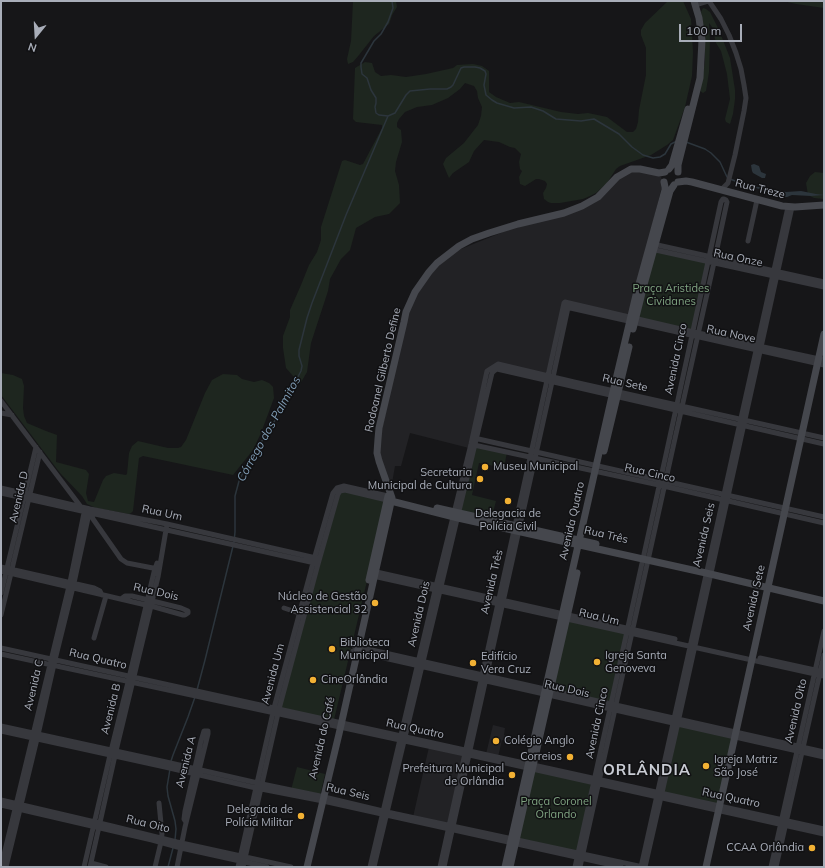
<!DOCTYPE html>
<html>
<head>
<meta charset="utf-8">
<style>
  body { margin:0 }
  #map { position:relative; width:825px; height:868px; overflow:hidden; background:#161618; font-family:Mulish,sans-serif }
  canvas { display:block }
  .frame { position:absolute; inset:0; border:2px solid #a8adb8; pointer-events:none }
  .north { position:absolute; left:16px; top:16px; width:40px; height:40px; -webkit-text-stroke:3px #111113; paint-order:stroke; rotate:198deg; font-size:11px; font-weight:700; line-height:16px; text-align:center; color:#a8adb8 }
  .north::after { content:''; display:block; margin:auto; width:14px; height:18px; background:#a8adb8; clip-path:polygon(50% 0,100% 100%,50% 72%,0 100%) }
  .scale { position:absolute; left:679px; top:24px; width:63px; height:18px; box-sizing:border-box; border:2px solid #a8adb8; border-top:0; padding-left:5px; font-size:12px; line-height:14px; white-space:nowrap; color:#a8adb8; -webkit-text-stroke:3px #111113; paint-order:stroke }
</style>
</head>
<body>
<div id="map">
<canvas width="825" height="868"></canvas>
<div class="frame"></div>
<div class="north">N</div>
<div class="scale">100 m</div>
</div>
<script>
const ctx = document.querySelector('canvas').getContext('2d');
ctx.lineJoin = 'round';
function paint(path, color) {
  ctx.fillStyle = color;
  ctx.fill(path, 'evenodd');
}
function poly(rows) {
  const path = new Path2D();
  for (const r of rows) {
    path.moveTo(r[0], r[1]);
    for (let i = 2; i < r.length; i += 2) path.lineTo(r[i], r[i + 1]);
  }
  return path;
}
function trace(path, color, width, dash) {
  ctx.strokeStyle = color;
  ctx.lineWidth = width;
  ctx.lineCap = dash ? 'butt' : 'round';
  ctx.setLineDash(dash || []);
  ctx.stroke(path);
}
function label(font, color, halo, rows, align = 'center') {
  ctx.font = font + ' Mulish,sans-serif';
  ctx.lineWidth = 3;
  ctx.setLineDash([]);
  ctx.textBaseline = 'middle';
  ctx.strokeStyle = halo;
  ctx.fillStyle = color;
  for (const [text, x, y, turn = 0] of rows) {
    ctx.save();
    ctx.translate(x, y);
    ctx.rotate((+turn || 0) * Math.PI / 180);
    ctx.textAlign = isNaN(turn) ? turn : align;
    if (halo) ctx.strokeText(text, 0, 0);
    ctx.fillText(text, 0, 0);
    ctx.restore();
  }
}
paint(poly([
  [627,172,650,172,661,177,663,182,630,316,565,302,547,376,498,364,487,371,469,448,410,433,401,466,395,466,391,489,380,458,380,437,408,315,416,296,429,276,444,261,456,251,513,228,591,202],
  [493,725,505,728,504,735,515,738,514,743,502,740,498,757,486,754],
  [429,747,465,754,449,825,413,817]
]), '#222225');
paint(poly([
  [353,1,396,1,397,7,392,15,389,24,374,36,359,55,353,62,348,64,347,59,351,41],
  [668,1,683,1,691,19,693,52,692,76,685,107,673,140,667,145,651,155,620,166,616,169,607,183,596,193,590,196,583,199,560,203,551,203,548,202,544,199,543,193,546,188,547,184,545,181,539,179,536,179,525,186,520,184,519,177,522,171,520,169,519,162,521,154,515,148,510,147,499,142,484,140,474,151,469,162,453,173,449,178,443,164,446,158,464,143,478,125,481,116,482,107,478,98,477,91,474,86,465,83,460,89,448,98,432,105,417,107,405,112,399,119,397,123,397,127,401,130,402,142,396,162,395,171,399,185,400,203,389,214,375,217,356,228,350,250,341,259,330,279,328,291,311,343,307,372,300,384,286,368,283,348,283,336,290,317,290,310,301,285,309,265,317,252,321,240,321,227,342,161,345,160,360,165,363,164,382,128,382,125,356,122,353,119,355,68,365,62,372,63,375,72,381,76,391,75,406,77,426,74,453,68,457,65,473,64,482,66,489,71,489,92,496,97,510,103,519,102,561,112,578,114,588,113,607,117,627,132,633,132,636,129,638,122,639,110,646,75,646,48,641,35,641,30,645,23],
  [783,1,824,1,824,8,796,4],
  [703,8,706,9,710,12,719,30,730,58,735,90,735,99,733,114,730,124,726,122,725,119,730,99,727,74,721,51,716,43,712,27,709,23,710,40,709,72,706,91,703,93,700,91,705,62,705,37,701,12],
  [815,172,824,173,824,199,814,198,808,195,806,183,810,176],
  [654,250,708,262,693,331,635,318],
  [1,373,13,375,22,379,24,386,23,408,24,416,27,423,46,431,57,435,56,462,86,470,89,474,86,493,88,501,94,502,103,480,106,476,114,473,126,475,127,474,129,453,132,446,138,441,168,448,178,448,181,447,186,440,205,393,212,380,223,374,237,375,242,379,254,382,262,380,269,383,273,387,274,398,261,433,253,450,233,475,143,456,139,458,133,511,131,513,129,514,96,508,87,504,82,496,60,473,1,395],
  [475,445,507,452,504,468,479,463,472,495,496,501,491,520,459,513],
  [341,491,386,501,334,720,281,708,320,558],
  [567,620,627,633,611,704,551,690],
  [678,724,735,736,719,805,663,793],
  [297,767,325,774,320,796,291,790],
  [532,770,594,783,578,853,517,840]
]), '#1e261f');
paint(poly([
  [754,164,759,166,761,172,766,174,765,178,762,178,753,173,752,171,751,165],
  [750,186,768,188,786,192,801,191,816,194,824,195,811,196,792,195,787,197,783,197]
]), '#2c353c');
trace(poly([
  [392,1,393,8,388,22,381,34,374,41,361,63,361,67,362,74,367,78,371,90,376,98,376,103,375,107,376,113,379,115,388,116,395,113,406,95,410,91,430,89,447,89,451,87,453,85,461,68,464,67,475,67,480,68,485,71,486,74,484,85,486,95,492,100,497,103,514,108,531,107,543,111,556,119,581,121,594,119,619,134,632,147,643,155,653,158,660,157,665,154,671,144,677,141],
  [686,142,705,149,711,153,720,162,727,177],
  [730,179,751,187],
  [197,690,205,660,234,542,235,532,235,496,239,481,248,462,272,426,301,371,302,366,299,356,299,350,307,318,312,303,346,215,388,116],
  [171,761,173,755,188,717,195,697],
  [170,769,167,787,168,796,175,821,176,829,175,840],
  [168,867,173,848]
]), '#2c353c', 1.5);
trace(poly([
  [709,1,721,19,729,35,736,53,741,69,744,85,746,98,744,111,735,155,728,183,721,190],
  [695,5,708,1],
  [748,241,757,200],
  [653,244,824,282],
  [651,249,824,287],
  [566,307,824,365],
  [494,371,497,369,824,444],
  [1,401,81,507],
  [1,413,12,415],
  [474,438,824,517],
  [474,445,659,485,824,523],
  [1,488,90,509,167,524,316,558],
  [1,493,315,563],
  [92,511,91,514,93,519,121,559,127,563,158,569],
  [1,567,94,588,100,591,102,595],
  [1,571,146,605,151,606,183,615,185,615,188,613,188,611,181,608,132,596,125,596,121,599],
  [372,571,675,639],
  [373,576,824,676],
  [1,593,36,447],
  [284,608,302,614],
  [1,615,40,452],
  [94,638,106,596],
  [354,646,824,752],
  [1,648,824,829],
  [353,651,824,757],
  [1,654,465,754,824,834],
  [760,658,824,672],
  [1,726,166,762,262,784,320,796,387,812,643,867],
  [1,731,165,767,256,788,323,801,621,867],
  [1,800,112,826,177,842,291,867],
  [1,805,152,840,181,848,267,867],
  [186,822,184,819,185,811,201,741,204,731,206,731],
  [91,863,106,867],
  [1,867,70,582,85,508],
  [6,867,38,735,55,660,74,583,90,509],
  [84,867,110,755,128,682,154,572,157,563],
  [90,867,116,751,158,577,167,524],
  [155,867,161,842,162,834,159,803],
  [177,867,185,827,208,734,208,731,206,731],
  [238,867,274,708,313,563,333,493,337,488,344,486,388,496],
  [243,867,279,709,318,564,338,494,340,491,345,490,387,500],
  [370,867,436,586,471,444,487,371,498,364,574,382,824,438],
  [374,867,492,373,494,371],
  [440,867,564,303,565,302,569,303,698,333,824,360],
  [444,867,552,382,569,303],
  [575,867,667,450,721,202,723,199,724,199,726,200,727,202,715,258,580,867],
  [641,867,788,207],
  [645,867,675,736,792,207],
  [771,867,824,631],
  [776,867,824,655]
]), '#37383d', 5);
trace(poly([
  [669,169,672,165,688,109],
  [678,172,678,165,700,78,702,40,699,18,694,1],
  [678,182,686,181,692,182,782,206,795,207,824,205],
  [633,329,645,281,670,191,674,185],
  [604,451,629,347],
  [387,500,458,518,706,573,824,601],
  [437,508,596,544],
  [369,580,388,496],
  [307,867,339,734,392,498,379,461,377,453,378,439,379,428,404,322,406,312,415,292,429,272,437,263,459,246,472,239,489,233,518,224,564,213,582,206,598,197,617,177,631,169,640,169,659,173,665,172],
  [505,867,612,396,636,295,665,190,665,187,664,182],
  [510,867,577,573],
  [706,867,824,334]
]), '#45474d', 7);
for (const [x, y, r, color] of [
  [485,467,4,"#f2b134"],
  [480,479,4,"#f2b134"],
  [508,501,4,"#f2b134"],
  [375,603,4,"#f2b134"],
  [332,649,4,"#f2b134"],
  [597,662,4,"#f2b134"],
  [473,663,4,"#f2b134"],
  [313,680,4,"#f2b134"],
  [496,741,4,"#f2b134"],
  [570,757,4,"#f2b134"],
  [706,766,4,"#f2b134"],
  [512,775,4,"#f2b134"],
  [301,816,4,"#f2b134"],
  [812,848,4,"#f2b134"]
]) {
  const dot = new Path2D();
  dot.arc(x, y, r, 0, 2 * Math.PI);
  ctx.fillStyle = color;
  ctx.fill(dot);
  trace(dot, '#111113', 1.5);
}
label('11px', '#a8adb8', '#111113', [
  ["Rua Treze",760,189,14],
  ["Rua Onze",738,258,12],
  ["Rua Nove",731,334,12],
  ["Avenida Cinco",676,359,-78],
  ["Rodoanel Gilberto Define",383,370,-77],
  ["Rua Sete",625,383,13],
  ["Rua Cinco",650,473,13],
  ["Avenida D",19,497,-77],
  ["Rua Um",162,513,12],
  ["Avenida Quatro",572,521,-77],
  ["Rua Três",606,535,13],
  ["Avenida Seis",704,535,-77],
  ["Avenida Três",492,582,-77],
  ["Rua Dois",156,592,13],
  ["Avenida Sete",754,598,-77],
  ["Avenida Dois",419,614,-77],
  ["Rua Um",599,617,13],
  ["Rua Quatro",98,659,13],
  ["Avenida Um",273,674,-75],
  ["Avenida C",34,685,-77],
  ["Rua Dois",567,689,13],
  ["Avenida B",111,709,-76],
  ["Avenida Oito",796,711,-77],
  ["Avenida Cinco",597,723,-78],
  ["Rua Quatro",415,729,12],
  ["Avenida do Café",322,738,-77],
  ["Avenida A",186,762,-76],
  ["Rua Seis",348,792,13],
  ["Rua Quatro",731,798,12],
  ["Rua Oito",148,824,14]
]);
label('11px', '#7fa381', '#111113', [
  ["Praça Aristides",671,289],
  ["Cividanes",671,302],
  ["Praça Coronel",556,802],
  ["Orlando",556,815]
]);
label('11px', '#a8adb8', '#111113', [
  ["Museu Municipal",493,467],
  ["Secretaria",472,473,"right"],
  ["Municipal de Cultura",472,486,"right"],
  ["Delegacia de",508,514,"center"],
  ["Polícia Civil",508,527,"center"],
  ["Núcleo de Gestão",367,597,"right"],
  ["Assistencial 32",367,610,"right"],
  ["Biblioteca",340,643],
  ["Municipal",340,656],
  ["Igreja Santa",605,656],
  ["Genoveva",605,669],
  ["Edifício",481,657],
  ["Vera Cruz",481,670],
  ["CineOrlândia",321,680],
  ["Colégio Anglo",504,741],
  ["Correios",562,757,"right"],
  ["Igreja Matriz",714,760],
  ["São José",714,773],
  ["Prefeitura Municipal",504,769,"right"],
  ["de Orlândia",504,782,"right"],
  ["Delegacia de",293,810,"right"],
  ["Polícia Militar",293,823,"right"],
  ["CCAA Orlândia",804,848,"right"]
], 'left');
label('italic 12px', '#7f9bb3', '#111113', [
  ["Córrego dos Palmitos",269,429,-61]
]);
ctx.letterSpacing = '1px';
label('bold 15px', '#c9ccd4', '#111113', [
  ["ORLÂNDIA",647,770]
]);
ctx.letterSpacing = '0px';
</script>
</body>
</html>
